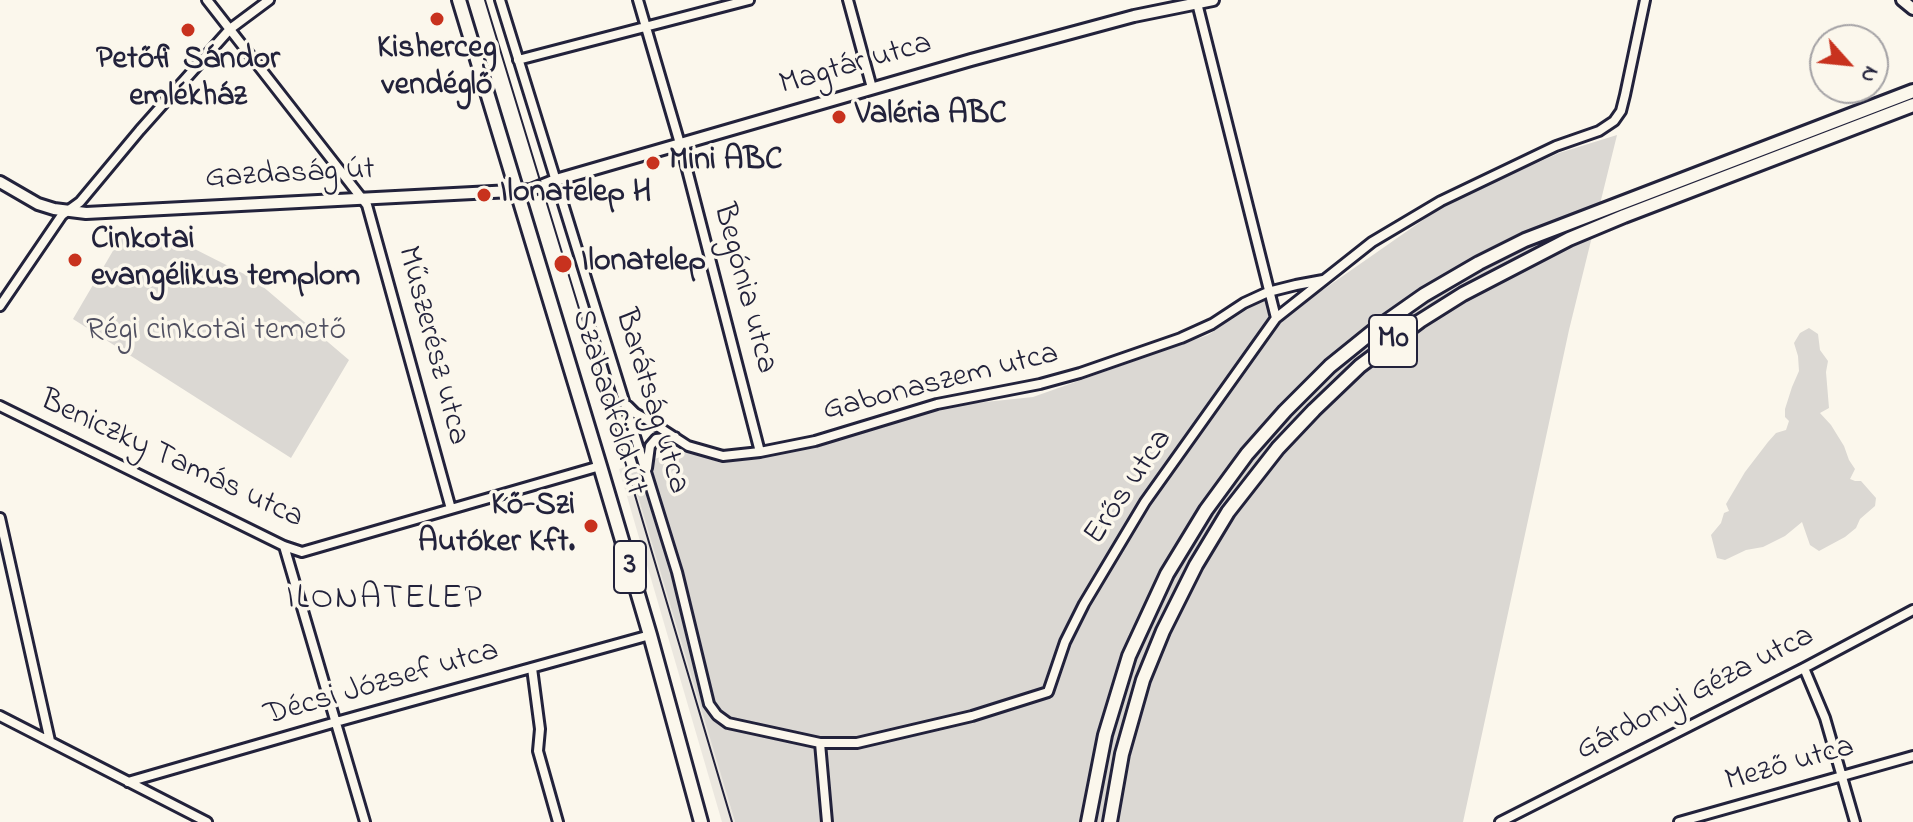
<!DOCTYPE html>
<html>
<head>
<meta charset="utf-8">
<style>
  body { margin:0 }
  #map { position:relative; width:1913px; height:822px; overflow:hidden; background:#fbf7ec; font-family:"Indie Flower",sans-serif }
  canvas { display:block }
  .north { position:absolute; left:1809px; top:24px; width:80px; height:80px; box-sizing:border-box; background:#fbf7ec; border:2px solid #a4a2a5; border-radius:50%; rotate:117deg; font-size:22px; font-weight:700; line-height:32px; text-align:center; color:#22223b }
  .north::after { content:''; display:block; margin:auto; width:28px; height:36px; background:#c8321e; clip-path:polygon(50% 0,100% 100%,50% 72%,0 100%) }
</style>
</head>
<body>
<div id="map">
<canvas width="1913" height="822"></canvas>
<div class="north">N</div>
</div>
<script>
const ctx = document.querySelector('canvas').getContext('2d');
ctx.lineJoin = 'round';
function paint(path, color) {
  ctx.fillStyle = color;
  ctx.fill(path, 'evenodd');
}
function poly(rows) {
  const path = new Path2D();
  for (const r of rows) {
    path.moveTo(r[0], r[1]);
    for (let i = 2; i < r.length; i += 2) path.lineTo(r[i], r[i + 1]);
  }
  return path;
}
function trace(path, color, width, dash) {
  ctx.strokeStyle = color;
  ctx.lineWidth = width;
  ctx.lineCap = dash ? 'butt' : 'round';
  ctx.setLineDash(dash || []);
  ctx.stroke(path);
}
function label(font, color, halo, rows, align = 'center') {
  ctx.font = font + ' "Indie Flower",sans-serif';
  ctx.lineWidth = 7;
  ctx.setLineDash([]);
  ctx.textBaseline = 'middle';
  ctx.strokeStyle = halo;
  ctx.fillStyle = color;
  for (const [text, x, y, turn = 0] of rows) {
    ctx.save();
    ctx.translate(x, y);
    ctx.rotate((+turn || 0) * Math.PI / 180);
    ctx.textAlign = isNaN(turn) ? turn : align;
    if (halo) ctx.strokeText(text, 0, 0);
    ctx.fillText(text, 0, 0);
    ctx.restore();
  }
}
paint(poly([
  [629,466,674,613,735,822,722,822,619,469]
]), '#ebe7df');
paint(poly([
  [1617,135,1569,330,1463,822,735,822,629,466,686,450,721,463,762,458,818,447,909,416,966,404,1033,397,1208,335,1272,293,1284,317,1446,204,1559,153],
  [124,232,161,232,254,279,349,360,291,458,73,319],
  [1809,328,1818,334,1820,350,1828,361,1826,372,1829,408,1820,413,1831,425,1844,446,1849,460,1855,469,1850,479,1855,481,1861,481,1876,498,1875,506,1860,519,1856,528,1845,537,1819,551,1810,545,1802,522,1785,536,1763,547,1746,550,1725,560,1717,558,1711,535,1721,523,1724,513,1729,511,1726,504,1745,472,1768,442,1776,433,1786,430,1789,421,1785,417,1785,409,1792,387,1799,371,1798,356,1794,343,1800,333]
]), '#dbd8d3');
const minor = poly([
  [207,0,367,205,451,509],
  [500,0,677,572,709,704,717,715,728,723,820,743,857,743,972,716,1048,692,1065,642,1084,604,1145,502,1276,318,1197,3],
  [638,0,683,154,760,452],
  [848,0,872,88],
  [518,60,749,0],
  [0,306,62,215,80,202,140,130,230,29,269,0],
  [1276,318,1372,242,1441,201,1556,146,1599,131,1614,121,1621,111,1625,95,1645,0],
  [0,406,284,546,302,552,600,466],
  [628,406,635,413,651,422,688,446,723,456,760,452,815,441,937,404,1040,384,1080,373,1181,338,1212,324,1244,303,1268,292,1296,285,1323,280],
  [647,468,650,446,656,439,675,437],
  [0,518,50,741],
  [284,546,365,822],
  [532,668,540,729,538,751,558,822],
  [1804,668,1825,718,1855,822],
  [0,716,207,822],
  [820,743,827,822],
  [128,782,336,722,650,635],
  [1500,822,1804,668,1913,610],
  [1679,822,1913,756]
]);
const tertiary = poly([
  [1902,0,1913,9],
  [0,182,38,204,54,209,86,213,531,190,556,180,971,60,1134,16,1213,0]
]);
const primary = poly([
  [459,0,600,466,650,635,701,822]
]);
const trunk = poly([
  [1088,822,1105,735,1129,656,1167,574,1206,510,1247,454,1285,411,1330,366,1377,328,1424,295,1479,263,1525,240,1913,91],
  [1110,822,1122,754,1143,680,1163,631,1196,565,1228,512,1278,448,1314,410,1360,366,1420,321,1463,294,1569,239,1624,216,1913,105]
]);
trace(minor, '#22223b', 14);
trace(tertiary, '#22223b', 16);
trace(primary, '#22223b', 18);
trace(trunk, '#22223b', 18);
trace(minor, '#fbf7ec', 8);
trace(tertiary, '#fbf7ec', 10);
trace(primary, '#fbf7ec', 12);
trace(trunk, '#fbf7ec', 12);
trace(poly([
  [485,0,605,394,732,822]
]), '#22223b', 2);
for (const [x, y, r, color] of [
  [437,19,8,"#c8321e"],
  [188,30,8,"#c8321e"],
  [839,117,8,"#c8321e"],
  [653,163,8,"#c8321e"],
  [484,195,8,"#c8321e"],
  [75,260,8,"#c8321e"],
  [563,264,10,"#c8321e"],
  [591,526,8,"#c8321e"]
]) {
  const dot = new Path2D();
  dot.arc(x, y, r, 0, 2 * Math.PI);
  ctx.fillStyle = color;
  ctx.fill(dot);
  trace(dot, '#fbf7ec', 3);
}
for (const [x, y, w] of [
  [1393,341,48],
  [630,567,32]
]) {
  const box = new Path2D();
  box.roundRect(x - w / 2, y - 26, w, 52, 6);
  ctx.fillStyle = '#fbf7ec';
  ctx.fill(box);
  trace(box, '#22223b', 2);
}
label('bold 30px', '#22223b', null, [
  ["M0",1393,341],
  ["3",630,567]
]);
label('bold 32px', '#22223b', '#fbf7ec', [
  ["Kisherceg",437,51,"center"],
  ["vendéglő",437,88,"center"],
  ["Petőfi Sándor",188,62,"center"],
  ["emlékház",188,99,"center"],
  ["Valéria ABC",855,117],
  ["Mini ABC",669,163],
  ["Ilonatelep H",500,195],
  ["Cinkotai",91,242],
  ["evangélikus templom",91,279],
  ["Ilonatelep",581,264],
  ["Kő-Szi",575,508,"right"],
  ["Autóker Kft.",575,545,"right"]
], 'left');
label('32px', '#22223b', '#fbf7ec', [
  ["Magtár utca",856,66,-16],
  ["Gazdaság út",290,176,-3],
  ["Begónia utca",743,289,75],
  ["Műszerész utca",431,346,75],
  ["Gabonaszem utca",941,384,-14],
  ["Barátság utca",650,402,73],
  ["Szabadföld út",607,403,73],
  ["Beniczky Tamás utca",171,461,25],
  ["Erős utca",1130,488,-56],
  ["Décsi József utca",382,685,-16],
  ["Gárdonyi Géza utca",1696,695,-27],
  ["Mező utca",1790,766,-16]
]);
label('32px', '#505061', '#fbf7ec', [
  ["Régi cinkotai temető",216,333]
]);
ctx.letterSpacing = '2px';
label('34px', '#22223b', '#fbf7ec', [
  ["ILONATELEP",385,601]
]);
ctx.letterSpacing = '0px';
</script>
</body>
</html>
